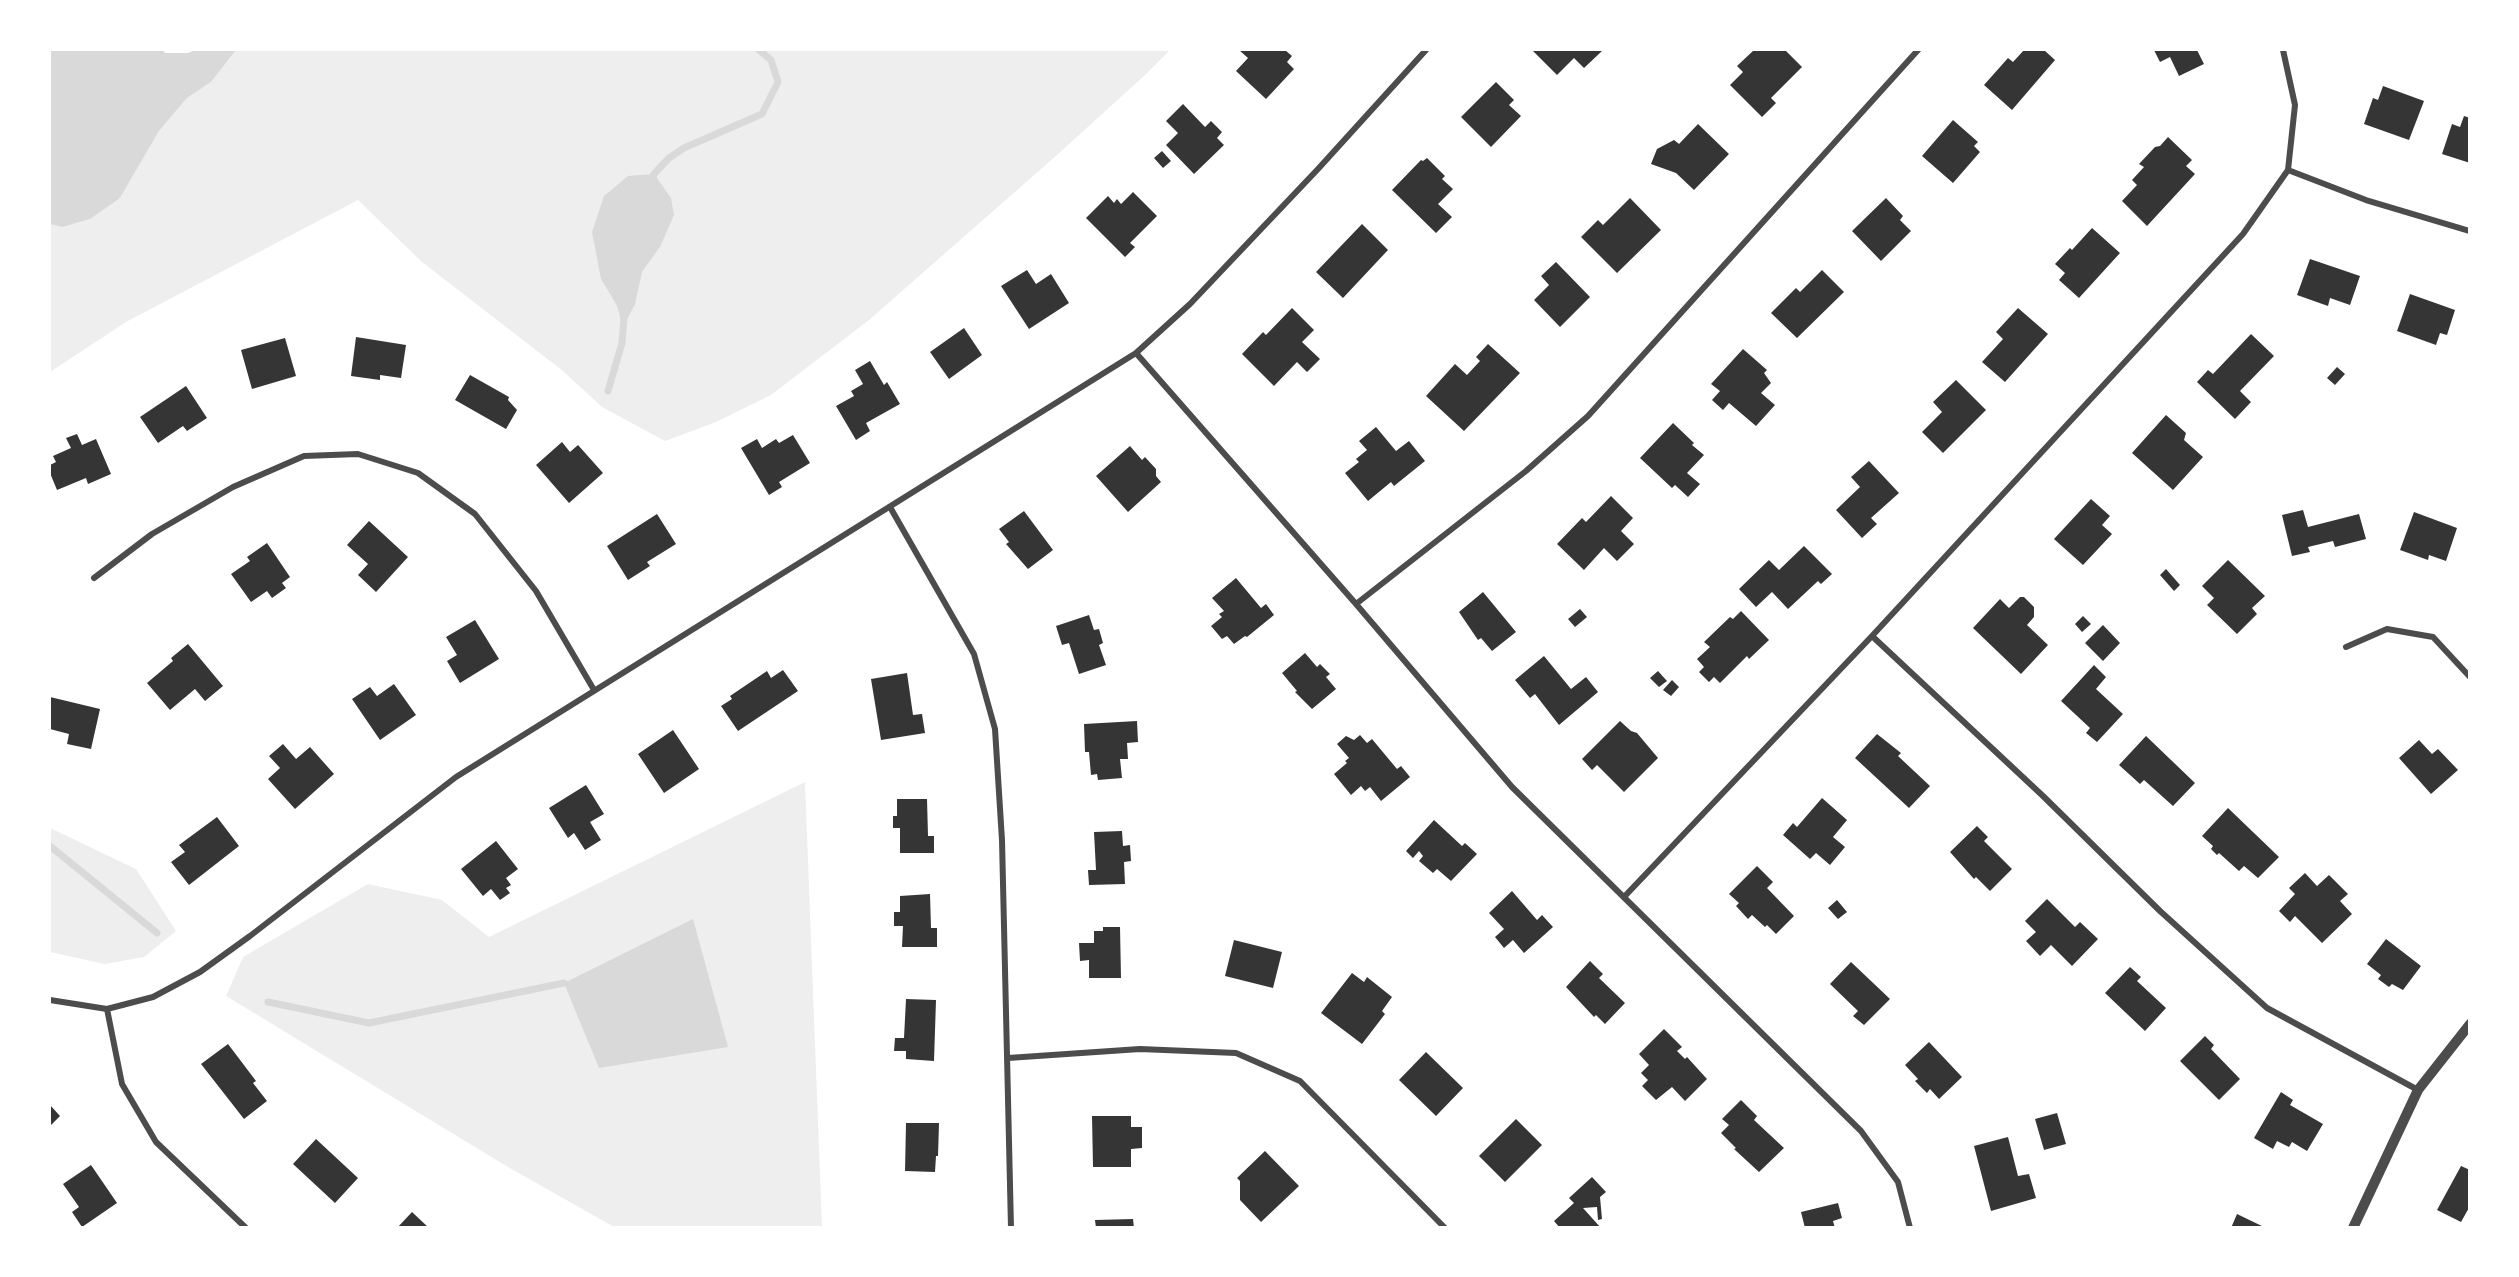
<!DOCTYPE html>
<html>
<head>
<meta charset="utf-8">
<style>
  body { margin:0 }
  #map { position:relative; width:2519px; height:1277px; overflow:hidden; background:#fff; font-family:Cabin,sans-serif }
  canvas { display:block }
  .frame { position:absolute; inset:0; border:51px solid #fff; pointer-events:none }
</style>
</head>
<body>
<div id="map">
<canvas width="2519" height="1277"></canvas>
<div class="frame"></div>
</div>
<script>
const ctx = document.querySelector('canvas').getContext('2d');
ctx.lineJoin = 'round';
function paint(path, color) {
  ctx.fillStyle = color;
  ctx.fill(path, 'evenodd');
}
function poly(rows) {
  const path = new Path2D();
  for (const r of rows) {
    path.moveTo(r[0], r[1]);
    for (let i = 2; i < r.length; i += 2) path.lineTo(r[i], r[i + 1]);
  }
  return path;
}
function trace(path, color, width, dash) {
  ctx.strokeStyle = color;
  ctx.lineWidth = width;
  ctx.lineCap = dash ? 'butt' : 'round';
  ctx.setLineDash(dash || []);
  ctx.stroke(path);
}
paint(poly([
  [236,50,1170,50,1145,75,1057,155,869,320,771,395,716,422,665,441,602,407,563,371,422,262,358,200,126,322,50,372,50,224,62,227,120,198,159,131,187,98,211,82],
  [660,247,642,272,617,306,601,279],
  [805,782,822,1227,614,1227,508,1167,226,996,243,957,368,884,442,900,489,937],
  [50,828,136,869,176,931,144,957,105,964,50,952]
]), '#eee');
paint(poly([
  [50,50,163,50,165,53,188,53,195,50,236,50,211,82,187,98,159,131,120,198,90,219,62,227,50,224],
  [654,174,671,198,674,215,660,247,642,272,635,304,623,327,617,306,601,279,592,232,604,196,628,176],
  [693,919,728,1047,599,1068,564,983]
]), '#d9d9d9');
trace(poly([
  [652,181,654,174,669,158,684,148,762,114,778,82,771,60,759,50],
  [608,391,622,343,624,318],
  [50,846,157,933],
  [268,1002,369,1023,564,983]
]), '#d9d9d9', 7);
paint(poly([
  [1239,50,1285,50,1292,56,1287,62,1294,69,1266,99,1236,71,1248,58],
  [1532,50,1600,50,1602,51,1584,68,1574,58,1557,75],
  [1754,50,1785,50,1802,67,1771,98,1776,103,1762,117,1730,85,1743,72,1737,66],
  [2024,50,2044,50,2055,60,2012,110,1984,85,2008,58,2013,62],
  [2154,50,2197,50,2204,64,2179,76,2170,57,2160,62],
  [1496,82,1514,100,1509,105,1521,116,1491,147,1461,117],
  [2383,86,2424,101,2409,140,2364,124,2373,98,2378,100],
  [1183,104,1205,127,1211,121,1222,132,1217,138,1224,145,1194,174,1166,145,1178,133,1166,121],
  [2464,116,2470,118,2470,163,2442,154,2452,124,2460,127],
  [1953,120,1978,142,1974,146,1980,152,1953,183,1922,156],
  [1698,124,1729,154,1694,190,1676,173,1651,164,1657,149,1674,140,1679,144],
  [2168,137,2192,160,2186,166,2195,174,2147,226,2122,201,2137,185,2132,180,2144,167,2139,164,2155,147,2160,146],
  [1162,151,1171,161,1163,168,1154,158],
  [1427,158,1445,176,1442,179,1453,189,1438,204,1452,217,1436,233,1392,190,1421,160,1423,161],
  [1133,192,1157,216,1130,243,1135,247,1125,257,1086,218,1108,196,1114,203,1117,199,1121,204],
  [1630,198,1661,230,1617,273,1581,237,1598,220,1603,225],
  [1886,198,1903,216,1900,220,1911,231,1881,261,1852,231],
  [1362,224,1388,250,1343,298,1316,272],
  [2092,228,2120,253,2079,298,2059,280,2065,273,2055,264,2070,248,2072,250],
  [2310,259,2360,276,2350,305,2330,298,2328,306,2297,295],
  [1556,262,1590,297,1560,327,1534,300,1549,285,1541,276],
  [1027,270,1036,284,1051,274,1069,303,1029,329,1001,286],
  [1822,270,1844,292,1797,338,1771,313,1796,288,1800,292],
  [2410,294,2455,310,2447,335,2440,333,2436,345,2397,331],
  [1292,308,1314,330,1302,342,1320,359,1307,372,1297,362,1274,386,1242,354,1263,332,1266,335],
  [2018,308,2048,334,2005,382,1982,362,2003,339,1996,332],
  [964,328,982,355,949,379,930,352],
  [2251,334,2274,356,2240,391,2251,402,2235,419,2197,382,2208,370,2213,374],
  [356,337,406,345,401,378,380,375,380,380,351,376],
  [285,338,296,376,252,389,241,350],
  [1488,344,1520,373,1464,431,1426,396,1455,364,1467,375,1480,361,1476,357],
  [1743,349,1767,370,1764,373,1771,383,1761,393,1775,405,1756,426,1729,403,1723,410,1712,400,1720,391,1711,384],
  [870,361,884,385,887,382,900,404,866,423,870,431,856,440,836,406,854,396,851,391,863,384,855,370],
  [2337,367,2345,374,2335,385,2327,378],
  [470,375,509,397,508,400,517,410,506,429,455,400],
  [1956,380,1986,410,1943,453,1922,432,1942,412,1933,402],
  [186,386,207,418,187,431,183,426,158,443,140,417],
  [2166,415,2186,433,2184,440,2203,457,2173,490,2132,453],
  [1673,423,1694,443,1692,445,1704,455,1687,473,1700,484,1688,497,1675,485,1672,488,1640,458],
  [1376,427,1396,451,1409,441,1425,461,1394,486,1391,482,1368,501,1345,473,1359,462,1356,459,1367,450,1359,441],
  [77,434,82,445,96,439,111,474,88,484,86,478,57,490,50,473,50,465,56,462,53,456,71,448,66,438],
  [793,435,810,463,779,482,782,487,769,495,741,448,757,439,762,448,776,439,779,443],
  [562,442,570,452,578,445,603,473,569,503,536,465],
  [1130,446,1142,460,1145,457,1156,469,1156,476,1161,482,1128,512,1096,476],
  [1869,461,1899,493,1871,518,1877,524,1862,538,1836,510,1860,487,1851,477],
  [1611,496,1633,518,1621,531,1634,544,1617,561,1604,548,1584,570,1557,544,1582,518,1586,522],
  [2091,499,2110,516,2102,525,2112,534,2083,565,2054,539],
  [2303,510,2308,527,2359,514,2366,539,2335,547,2333,541,2308,547,2310,552,2292,556,2282,515],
  [1024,511,1053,550,1028,569,1006,544,1009,542,999,529],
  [2414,512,2457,528,2446,561,2429,555,2428,560,2400,550],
  [657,514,676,544,647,562,650,566,628,580,607,546],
  [369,521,408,557,376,592,358,575,368,564,347,545],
  [267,543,290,577,282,583,286,588,272,598,267,591,251,602,231,574,250,561,247,557],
  [1804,546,1832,574,1821,584,1818,581,1788,609,1772,592,1756,607,1739,589,1769,560,1779,570],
  [2228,560,2265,596,2252,608,2257,614,2237,634,2207,605,2214,598,2202,586],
  [2166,569,2180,585,2174,591,2160,575],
  [1236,578,1261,608,1266,604,1274,615,1247,637,1245,636,1234,644,1227,636,1222,639,1211,626,1222,617,1219,614,1224,611,1212,598],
  [1483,592,1516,632,1492,651,1481,638,1478,640,1459,612],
  [2020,597,2024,597,2034,607,2034,617,2027,625,2048,645,2021,674,1973,628,2000,599,2009,608],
  [1580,609,1587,617,1575,627,1568,619],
  [1741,611,1769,640,1749,659,1747,656,1720,683,1714,677,1709,682,1699,672,1704,667,1697,659,1710,647,1704,642,1730,617,1733,619],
  [1089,615,1094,630,1099,629,1103,643,1099,645,1106,665,1079,674,1069,643,1062,645,1056,626],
  [2083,616,2091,624,2082,632,2075,624],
  [475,620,499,659,460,683,447,661,457,655,446,637],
  [2103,625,2120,643,2103,661,2085,643],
  [188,644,223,686,205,701,195,689,170,710,147,683,173,661,171,658],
  [1305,653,1317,667,1320,664,1330,674,1326,677,1336,689,1312,709,1295,692,1297,691,1282,673],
  [1544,656,1571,689,1586,677,1598,692,1559,725,1535,694,1530,698,1515,680],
  [2094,665,2106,677,2096,689,2123,714,2097,742,2086,733,2090,728,2061,701],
  [783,670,798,691,738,731,721,706,732,699,730,696,767,671,771,678],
  [1658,671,1667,681,1659,687,1650,678],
  [907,673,913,715,922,714,925,733,881,740,871,679],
  [1672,680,1679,687,1671,696,1663,690],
  [394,684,416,715,380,740,352,699,370,687,377,696],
  [50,697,100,709,91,749,67,744,69,734,50,729],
  [1137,721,1138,742,1127,743,1128,759,1120,759,1122,778,1098,780,1097,774,1091,775,1089,752,1085,752,1084,724],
  [1620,721,1631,731,1637,733,1658,758,1624,792,1597,765,1592,770,1582,759],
  [673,730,699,769,664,793,638,754],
  [1877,734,1901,753,1898,756,1930,786,1909,808,1855,758],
  [1360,735,1367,743,1372,739,1397,769,1401,766,1410,777,1381,801,1370,787,1365,791,1361,786,1351,795,1334,774,1347,763,1345,761,1349,758,1337,744,1346,736,1354,740],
  [2146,736,2195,783,2173,806,2144,780,2140,784,2119,765],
  [2419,740,2432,754,2438,749,2458,770,2431,794,2399,758],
  [283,744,296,759,310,747,334,774,295,809,268,779,280,768,269,756],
  [586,785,604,814,590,822,601,840,585,850,574,833,568,838,549,808],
  [1822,798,1847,820,1833,837,1845,847,1830,865,1816,853,1810,859,1783,835,1793,823,1797,827],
  [897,799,927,799,928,836,934,836,934,853,900,853,900,828,893,828,893,816,897,816],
  [2228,808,2279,857,2258,878,2244,866,2239,871,2219,853,2217,855,2211,849,2213,846,2202,836],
  [217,817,239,846,189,885,171,862,185,852,179,845],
  [1434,820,1462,846,1465,843,1477,854,1451,881,1437,869,1433,873,1419,861,1423,856,1419,851,1413,858,1406,851],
  [1977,826,1988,837,1984,841,2012,869,1990,891,1976,877,1974,879,1950,852],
  [1122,831,1123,846,1130,845,1131,861,1124,862,1125,884,1089,885,1088,870,1096,870,1094,832],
  [496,841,518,869,506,878,511,885,506,888,510,893,500,900,491,889,483,896,461,869],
  [1757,866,1773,882,1767,888,1794,916,1776,934,1767,925,1765,927,1752,915,1748,919,1736,906,1739,903,1729,894],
  [2305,873,2317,886,2329,875,2348,894,2340,901,2352,914,2322,943,2295,916,2290,922,2279,911,2295,894,2289,888],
  [1512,891,1537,920,1542,915,1553,927,1524,953,1513,940,1504,948,1495,937,1504,929,1489,913],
  [930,894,931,928,937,928,937,947,902,947,903,926,894,926,894,912,900,912,900,896],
  [2047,899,2075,927,2080,922,2098,939,2072,966,2051,945,2040,956,2026,941,2036,932,2025,921],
  [1837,900,1847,912,1838,919,1828,908],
  [1103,927,1120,927,1121,978,1089,978,1089,960,1080,961,1079,943,1094,943,1094,931,1103,931],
  [2386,939,2421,966,2403,990,2392,984,2389,987,2378,979,2381,975,2367,964],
  [1234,940,1282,952,1273,988,1225,976],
  [1590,961,1603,974,1599,978,1625,1003,1605,1024,1596,1015,1594,1017,1566,987],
  [1851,962,1890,999,1864,1025,1853,1016,1858,1011,1830,984],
  [2130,967,2141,977,2137,981,2166,1008,2145,1031,2105,993],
  [1352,973,1364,982,1367,977,1392,997,1382,1011,1385,1014,1362,1044,1321,1013],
  [906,999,936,1000,934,1061,906,1059,906,1051,894,1051,895,1038,904,1038],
  [1664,1029,1682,1047,1677,1051,1685,1059,1687,1057,1707,1079,1685,1101,1672,1087,1656,1100,1642,1086,1648,1080,1641,1073,1649,1065,1639,1054],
  [2205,1036,2214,1045,2211,1049,2240,1079,2219,1100,2180,1061],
  [1929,1042,1962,1077,1939,1099,1930,1089,1927,1093,1915,1081,1918,1079,1905,1065],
  [228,1044,256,1081,253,1083,267,1101,244,1119,201,1064],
  [1426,1052,1463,1088,1436,1116,1399,1080],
  [2281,1092,2293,1100,2290,1105,2323,1124,2307,1151,2292,1142,2289,1147,2277,1141,2273,1149,2254,1138],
  [1741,1100,1757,1116,1754,1120,1784,1148,1759,1172,1734,1149,1736,1148,1721,1133,1729,1125,1722,1119],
  [50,1105,60,1116,50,1126],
  [2057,1113,2066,1144,2044,1150,2035,1119],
  [1092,1116,1131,1116,1131,1127,1142,1127,1142,1148,1131,1149,1131,1167,1093,1167],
  [1516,1119,1542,1145,1505,1182,1479,1156],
  [906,1123,939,1123,938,1156,936,1156,935,1172,905,1171],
  [2008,1137,2018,1176,2029,1174,2036,1198,1991,1211,1974,1146],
  [316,1139,358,1178,335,1203,293,1164],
  [1265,1151,1299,1186,1261,1222,1240,1200,1240,1181,1237,1178],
  [91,1165,117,1203,82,1227,72,1212,79,1207,63,1184],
  [2461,1166,2470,1170,2470,1206,2461,1222,2437,1210],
  [1592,1177,1606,1192,1600,1197,1602,1219,1598,1220,1597,1207,1583,1208,1601,1228,1560,1228,1554,1221,1574,1203,1569,1198],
  [1838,1203,1842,1218,1833,1221,1835,1228,1805,1228,1801,1212],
  [412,1212,429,1228,397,1228],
  [2237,1214,2266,1228,2231,1228],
  [1133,1219,1134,1228,1096,1228,1095,1220]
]), '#353535');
trace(poly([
  [2288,170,2366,200,2470,231],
  [1136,353,1356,604,1512,787,1861,1131,1898,1182,1910,1228],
  [890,507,974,654,995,729,1002,840,1011,1228],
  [94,578,152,534,233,487,304,456,358,454,418,473,475,514,536,591,594,690],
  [1356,604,1526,471,1588,416,1918,50],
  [1872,636,2043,796,2160,911,2267,1008,2418,1090],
  [2346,647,2387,629,2433,637,2470,677],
  [1624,897,1872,636,2243,234,2288,170,2295,105,2283,50],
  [50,1000,107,1009,153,997,200,972,250,936,456,777,1136,353,1190,304,1318,169,1426,50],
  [107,1009,122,1084,156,1142,246,1228],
  [1008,1058,1140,1049,1236,1053,1300,1081,1445,1228]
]), '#4c4c4c', 6);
trace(poly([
  [2353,1228,2418,1090,2470,1024]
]), '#4c4c4c', 10);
</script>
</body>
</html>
